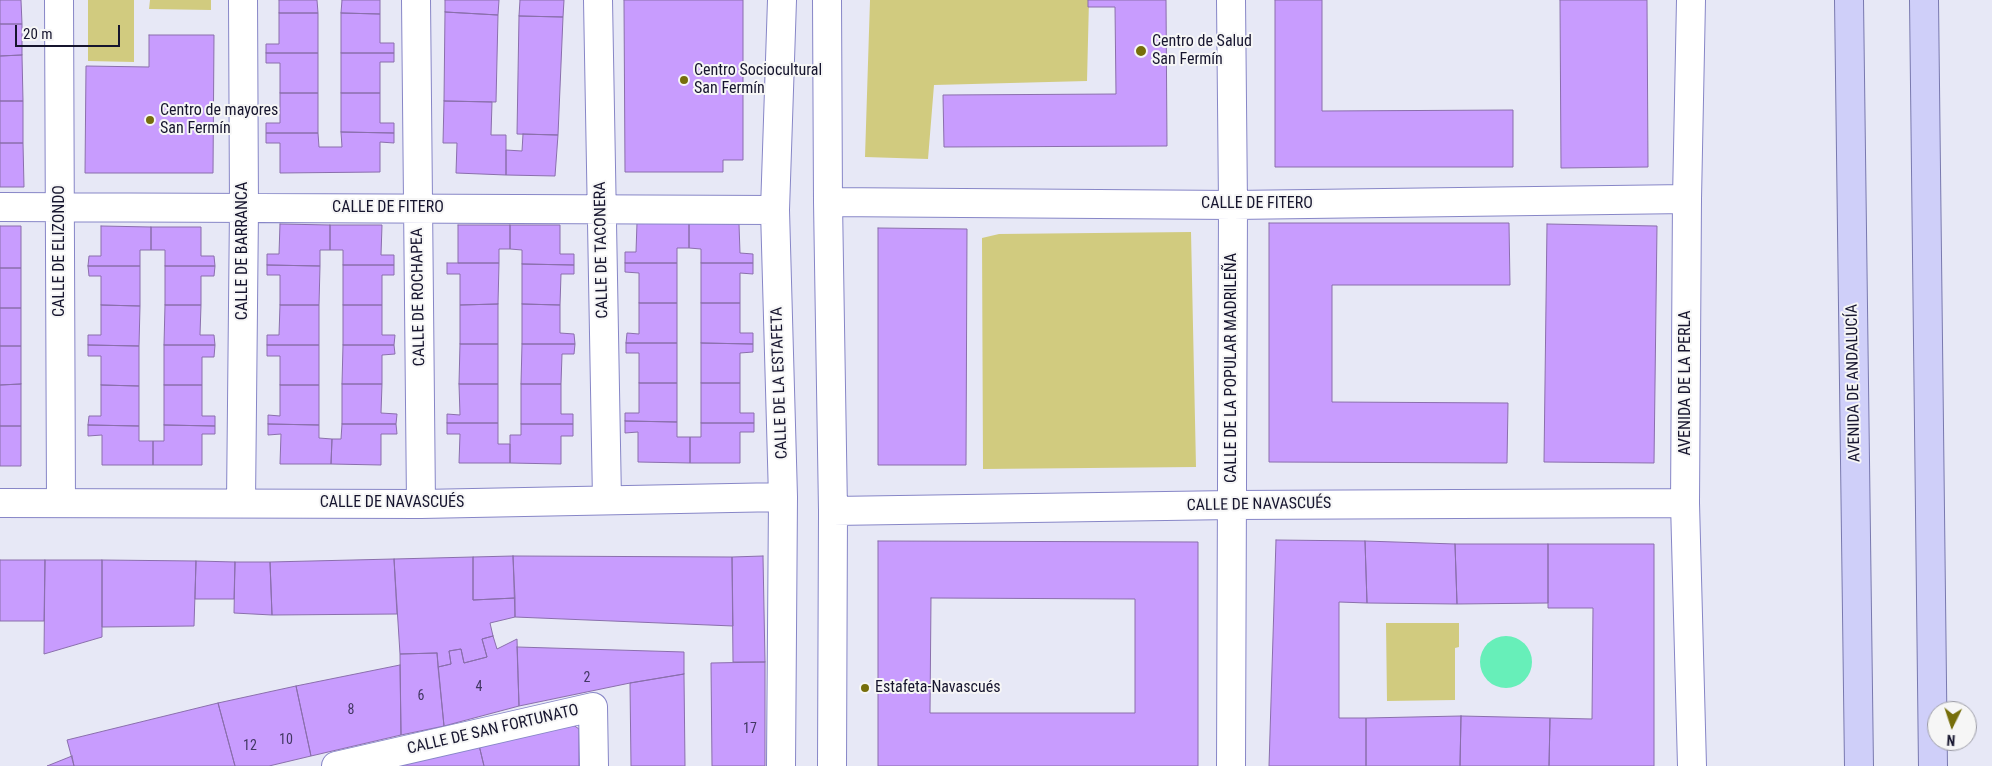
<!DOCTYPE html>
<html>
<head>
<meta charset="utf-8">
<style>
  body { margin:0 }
  #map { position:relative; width:1992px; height:766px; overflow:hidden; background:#e7e8f6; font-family:"Roboto Condensed",sans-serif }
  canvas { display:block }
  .north { position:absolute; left:1927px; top:701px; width:50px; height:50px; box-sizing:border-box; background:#f6f6f6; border:1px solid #9c9ca6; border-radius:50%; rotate:184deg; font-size:14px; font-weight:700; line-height:20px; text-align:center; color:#16152e }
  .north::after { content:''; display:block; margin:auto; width:18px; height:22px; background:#766e0b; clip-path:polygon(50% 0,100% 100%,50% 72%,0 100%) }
  .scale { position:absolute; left:15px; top:25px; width:105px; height:22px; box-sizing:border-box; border:2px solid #16152e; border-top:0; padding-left:6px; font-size:15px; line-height:18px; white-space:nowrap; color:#16152e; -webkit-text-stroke:4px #f6f6f6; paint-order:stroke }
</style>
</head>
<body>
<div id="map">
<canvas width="1992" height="766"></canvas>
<div class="north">N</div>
<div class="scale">20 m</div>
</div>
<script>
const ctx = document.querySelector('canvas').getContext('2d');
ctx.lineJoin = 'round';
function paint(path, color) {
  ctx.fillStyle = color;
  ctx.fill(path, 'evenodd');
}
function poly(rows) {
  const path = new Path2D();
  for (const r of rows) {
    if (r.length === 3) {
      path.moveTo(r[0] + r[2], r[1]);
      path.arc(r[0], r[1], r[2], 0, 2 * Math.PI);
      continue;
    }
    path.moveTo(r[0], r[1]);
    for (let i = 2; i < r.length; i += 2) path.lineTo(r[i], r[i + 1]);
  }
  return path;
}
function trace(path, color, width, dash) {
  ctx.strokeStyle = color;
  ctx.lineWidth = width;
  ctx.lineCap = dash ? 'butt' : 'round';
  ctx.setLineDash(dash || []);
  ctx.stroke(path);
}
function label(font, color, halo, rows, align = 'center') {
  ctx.font = font + ' "Roboto Condensed",sans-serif';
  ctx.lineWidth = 4;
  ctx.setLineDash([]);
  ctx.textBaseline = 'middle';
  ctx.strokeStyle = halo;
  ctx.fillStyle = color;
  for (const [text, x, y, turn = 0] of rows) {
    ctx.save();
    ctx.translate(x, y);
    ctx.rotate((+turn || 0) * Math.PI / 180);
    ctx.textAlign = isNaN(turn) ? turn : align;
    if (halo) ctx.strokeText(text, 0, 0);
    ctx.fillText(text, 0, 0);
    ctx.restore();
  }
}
paint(poly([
  [88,0,134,0,134,62,88,61],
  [150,0,211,0,211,10,149,9],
  [870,0,1089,0,1087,81,934,85,928,159,865,157],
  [1191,232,1196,467,983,469,982,238,999,234],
  [1386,623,1459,623,1459,647,1455,648,1455,700,1387,701]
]), '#d1cb7f');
paint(poly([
  [1506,662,26]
]), '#67efb9');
const building = poly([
  [0,0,21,0,22,24,0,24,0,0],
  [279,0,317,0,318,13,279,13,279,0],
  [342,0,380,0,380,14,341,13,342,0],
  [445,0,499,0,498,15,445,12,445,0],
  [520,0,564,0,563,17,519,16,520,0],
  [624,0,743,0,743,160,723,160,723,172,625,172,624,0],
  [1088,0,1166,0,1167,146,944,147,943,95,1116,94,1115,7,1088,7,1088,0],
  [1275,0,1322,0,1322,111,1513,110,1513,167,1275,167,1275,0],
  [1560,0,1647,0,1648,167,1561,168,1560,0],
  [445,12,498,15,496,102,444,101,445,12],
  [279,13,318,13,318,53,266,53,266,44,279,44,279,13],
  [341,13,380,14,380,43,394,43,394,53,341,53,341,13],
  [519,16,563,17,558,135,517,134,519,16],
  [0,24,22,24,22,55,0,56,0,24],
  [149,35,214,35,213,173,85,173,86,66,149,67,149,35],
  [266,53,318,53,318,93,280,93,280,63,266,63,266,53],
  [341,53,394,53,394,62,380,62,380,93,341,93,341,53],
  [22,55,23,101,0,101,0,56,22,55],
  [280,93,318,93,318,133,266,133,266,123,280,123,280,93],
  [341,93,380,93,380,123,394,123,394,133,341,132,341,93],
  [0,101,23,101,23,143,0,143,0,101],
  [444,101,492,102,491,135,506,135,506,175,456,173,457,143,443,143,444,101],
  [341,132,394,133,394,143,380,142,380,172,280,173,280,143,266,143,266,133,318,133,319,147,342,147,341,132],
  [523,134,558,135,555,176,506,175,506,150,522,151,523,134],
  [0,143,23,143,24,187,0,187,0,143],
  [637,223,689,223,689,248,677,248,677,263,625,263,625,252,636,252,637,223],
  [689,223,739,224,740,253,753,254,753,263,701,263,701,249,689,248,689,223],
  [1269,223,1509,223,1510,285,1332,285,1332,402,1508,403,1507,463,1269,462,1269,223],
  [280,224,330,225,330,250,320,250,320,266,267,265,267,254,279,254,280,224],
  [1547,224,1657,226,1654,463,1544,462,1547,224],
  [330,225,382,225,381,255,394,255,394,265,343,265,343,250,330,250,330,225],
  [458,225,510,225,510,249,499,249,499,263,458,263,458,225],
  [510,225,560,225,560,254,574,254,574,265,522,264,522,250,510,249,510,225],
  [0,226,21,226,21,268,0,268,0,226],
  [101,226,151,227,151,250,140,250,140,266,88,266,89,256,101,256,101,226],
  [151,227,201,227,201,256,214,256,215,266,165,266,165,250,151,250,151,227],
  [878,228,967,229,966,465,878,465,878,228],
  [447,263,499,263,498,304,460,305,460,274,447,274,447,263],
  [625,263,677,263,677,303,639,303,639,273,625,272,625,263],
  [701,263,753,263,753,274,740,273,740,303,701,303,701,263],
  [522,264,574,265,574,274,561,274,560,305,522,304,522,264],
  [267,265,320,266,319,305,280,305,280,275,267,275,267,265],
  [343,265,394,265,394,275,382,275,382,305,343,305,343,265],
  [88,266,140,266,140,306,101,305,101,276,89,276,88,266],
  [165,266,215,266,214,276,201,276,201,305,165,305,165,266],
  [0,268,21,268,21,308,0,308,0,268],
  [639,303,677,303,677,343,626,343,627,333,639,334,639,303],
  [701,303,740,303,740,333,753,333,753,344,701,343,701,303],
  [498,304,498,344,460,344,460,305,498,304],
  [522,304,560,305,560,333,574,334,575,344,522,344,522,304],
  [101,305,140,306,139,346,88,345,88,335,101,335,101,305],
  [165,305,201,305,200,335,214,335,215,345,164,345,165,305],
  [280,305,319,305,319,345,267,345,267,335,279,335,280,305],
  [343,305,382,305,382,335,395,335,394,345,343,345,343,305],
  [0,308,21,308,21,346,0,346,0,308],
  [626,343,677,343,677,383,639,383,639,353,626,353,626,343],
  [701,343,753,344,753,352,740,353,740,383,701,383,701,343],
  [460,344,498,344,498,384,459,384,460,344],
  [522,344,575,344,574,354,562,354,561,384,521,384,522,344],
  [88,345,139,346,139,386,101,385,101,356,88,356,88,345],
  [164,345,215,345,214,357,202,357,202,385,164,385,164,345],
  [267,345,319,345,319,385,280,385,280,356,267,356,267,345],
  [343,345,394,345,395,354,382,355,382,384,342,384,343,345],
  [0,346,21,346,21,384,0,385,0,346],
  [639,383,677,383,677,422,625,421,625,413,639,413,639,383],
  [701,383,740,383,740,413,754,413,754,423,701,423,701,383],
  [21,384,21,426,0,426,0,385,21,384],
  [342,384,382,384,381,413,397,414,396,424,342,424,342,384],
  [459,384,498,384,498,423,447,423,447,414,460,415,459,384],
  [521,384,561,384,561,414,573,414,573,424,521,424,521,384],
  [101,385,139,386,139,426,88,425,89,416,101,416,101,385],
  [164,385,202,385,202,416,215,416,215,426,164,425,164,385],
  [280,385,319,385,319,425,268,424,268,415,280,416,280,385],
  [625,421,677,422,677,437,690,437,690,463,638,462,638,432,625,433,625,421],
  [447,423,498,423,498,444,510,444,510,463,459,463,460,434,447,434,447,423],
  [701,423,754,423,754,432,740,432,740,463,690,463,690,437,701,437,701,423],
  [268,424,319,425,319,438,332,439,331,464,280,464,281,434,268,435,268,424],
  [342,424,396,424,397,434,381,434,381,465,331,464,332,439,341,439,342,424],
  [521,424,573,424,573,436,561,436,561,464,510,463,510,435,521,435,521,424],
  [88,425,139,426,139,441,153,441,153,465,102,465,102,435,88,436,88,425],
  [164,425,215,426,215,434,202,434,202,465,153,465,153,441,164,441,164,425],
  [0,426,21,426,21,466,0,466,0,426],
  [1276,540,1365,541,1367,603,1339,602,1339,718,1366,718,1366,766,1269,766,1276,540],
  [878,541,1198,542,1198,766,878,766,878,541],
  [931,598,1135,599,1135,713,930,713,931,598],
  [1365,541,1455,544,1457,604,1367,603,1365,541],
  [1455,544,1548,544,1548,603,1457,604,1455,544],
  [1548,544,1654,544,1654,766,1549,766,1550,718,1592,719,1593,608,1548,608,1548,544],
  [513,556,732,557,733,626,515,617,513,556],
  [513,556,515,598,473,600,473,557,513,556],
  [763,556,765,662,733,662,732,557,763,556],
  [473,557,473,600,515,598,515,617,490,623,493,636,482,639,487,657,464,663,461,649,449,651,451,664,438,667,437,653,400,654,394,559,473,557],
  [394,559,397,614,272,615,270,562,394,559],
  [0,560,45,560,44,621,0,621,0,560],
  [45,560,102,560,102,637,44,654,45,560],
  [102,560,196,561,194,626,102,627,102,560],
  [196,561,235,562,234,599,195,599,196,561],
  [235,562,270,562,272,615,234,613,235,562],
  [493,636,497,649,517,639,519,706,444,726,438,667,451,664,449,651,461,649,464,663,487,657,482,639,493,636],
  [517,647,684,652,684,674,630,683,519,706,517,647],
  [437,653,444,726,401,735,400,654,437,653],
  [765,662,765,766,712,766,711,663,765,662],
  [400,665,401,735,311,756,296,686,400,665],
  [684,674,685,766,631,766,630,683,684,674],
  [296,686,311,756,269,766,235,766,218,703,296,686],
  [218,703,235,766,74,766,67,740,218,703],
  [1461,716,1550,718,1549,766,1460,766,1461,716],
  [1461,716,1460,766,1366,766,1366,718,1461,716],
  [566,720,579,729,579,766,484,766,478,741,566,720],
  [478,741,484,766,365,766,478,741],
  [72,756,74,766,47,766,72,756]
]);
paint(building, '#c89cfe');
trace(building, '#8a6fac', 1);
const minor = poly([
  [59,0,61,502],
  [416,0,421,504],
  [598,0,607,500],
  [827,0,828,202,833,511,832,766],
  [1231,0,1233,205,1231,766],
  [1691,0,1687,199,1685,503,1692,766],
  [828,202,1233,205,1687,199],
  [0,207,775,210],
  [241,502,244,208,243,0],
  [0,503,421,504,783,497],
  [833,511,1232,505,1685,503],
  [336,766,593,707,594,766],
  [781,766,783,497,775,210,782,0]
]);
const major = poly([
  [1849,0,1859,766],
  [1924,0,1933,766]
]);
trace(minor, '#8786c7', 30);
trace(major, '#7979af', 30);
trace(minor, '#fff', 28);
trace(major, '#cfcff9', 28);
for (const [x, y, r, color] of [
  [1141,51,6,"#766e0b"],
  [684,80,5,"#766e0b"],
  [150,120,5,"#766e0b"],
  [865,688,5,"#766e0b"]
]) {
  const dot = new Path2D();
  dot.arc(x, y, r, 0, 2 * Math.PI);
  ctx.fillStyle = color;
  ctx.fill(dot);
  trace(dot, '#f6f6f6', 2);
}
label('14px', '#423762', null, [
  ["2",587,678],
  ["4",479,687],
  ["6",421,696],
  ["8",351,710],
  ["17",750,729],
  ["10",286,740],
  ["12",250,746]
]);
label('16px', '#16152e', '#f6f6f6', [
  ["Centro de Salud",1152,42],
  ["San Fermín",1152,60],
  ["Centro Sociocultural",694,71],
  ["San Fermín",694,89],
  ["Centro de mayores",160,111],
  ["San Fermín",160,129],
  ["Estafeta-Navascués",875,688]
], 'left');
label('16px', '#16152e', '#f6f6f6', [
  ["CALLE DE FITERO",1257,204],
  ["CALLE DE FITERO",388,208],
  ["CALLE DE TACONERA",602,250,-91],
  ["CALLE DE ELIZONDO",60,251,-90],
  ["CALLE DE BARRANCA",243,251,-90],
  ["CALLE DE ROCHAPEA",419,297,-91],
  ["CALLE DE LA POPULAR MADRILEÑA",1232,368,-90],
  ["CALLE DE LA ESTAFETA",780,383,-92],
  ["AVENIDA DE LA PERLA",1686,383,-90],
  ["AVENIDA DE ANDALUCÍA",1854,383,-91],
  ["CALLE DE NAVASCUÉS",392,503],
  ["CALLE DE NAVASCUÉS",1259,505,-1],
  ["CALLE DE SAN FORTUNATO",493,730,-13]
]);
</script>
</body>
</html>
